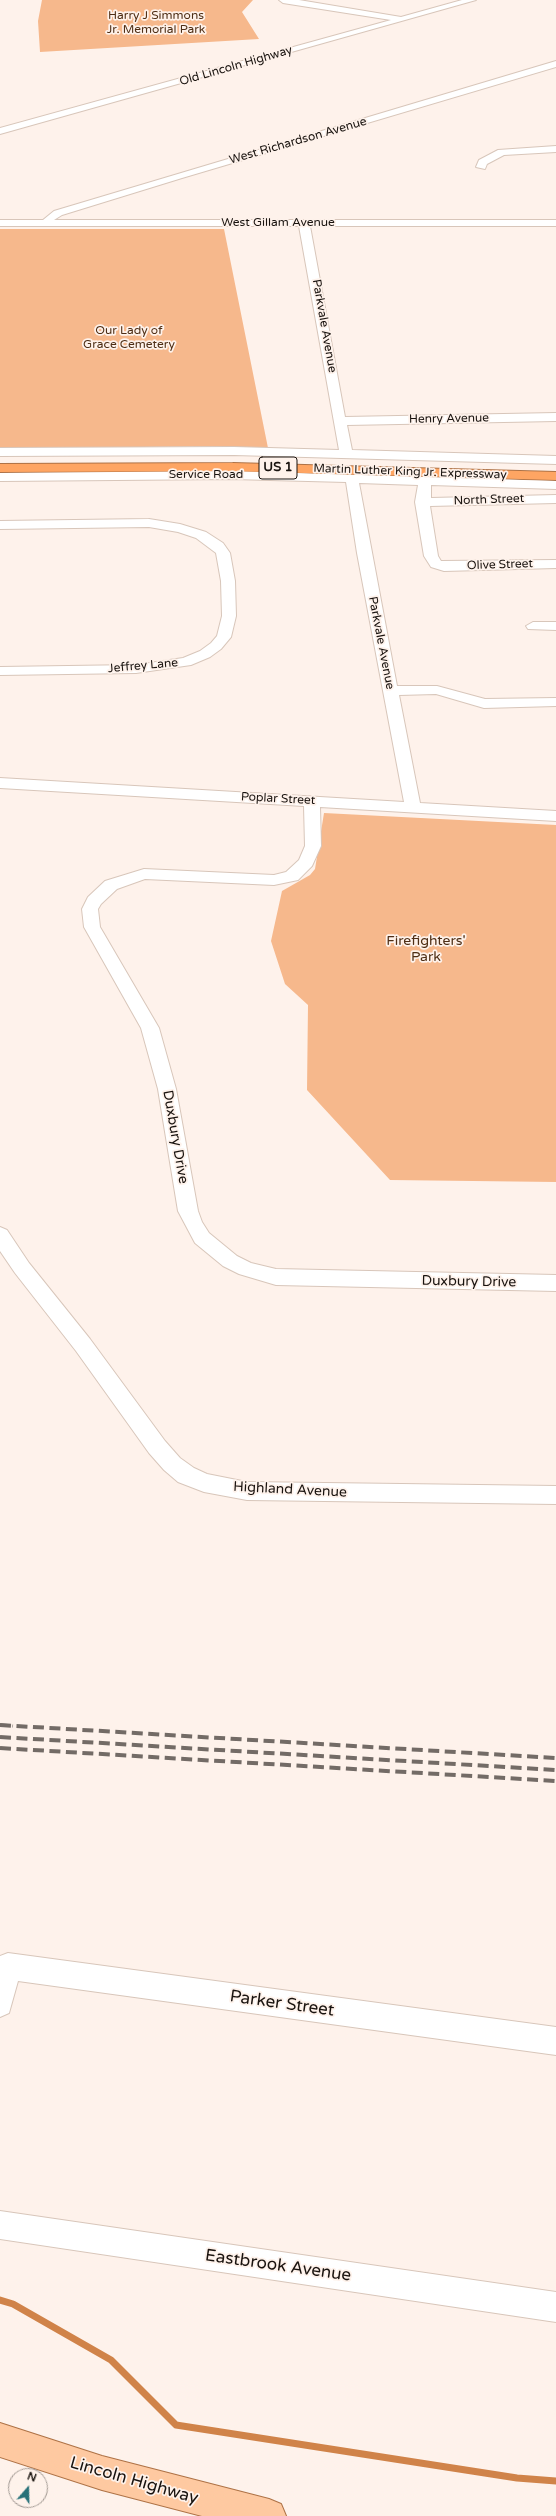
<!DOCTYPE html>
<html>
<head>
<meta charset="utf-8">
<style>
  body { margin:0 }
  #map { position:relative; width:556px; height:2516px; overflow:hidden; background:#fef2eb; font-family:"Varela Round",sans-serif }
  canvas { display:block }
  .north { position:absolute; left:8px; top:2468px; width:40px; height:40px; box-sizing:border-box; background:#fef2eb; border:1px solid #a29993; border-radius:50%; rotate:20deg; font-size:11px; font-weight:700; line-height:16px; text-align:center; color:#19130f }
  .north::after { content:''; display:block; margin:auto; width:14px; height:18px; background:#267078; clip-path:polygon(50% 0,100% 100%,50% 72%,0 100%) }
</style>
</head>
<body>
<div id="map">
<canvas width="556" height="2516"></canvas>
<div class="north">N</div>
</div>
<script>
const ctx = document.querySelector('canvas').getContext('2d');
ctx.lineJoin = 'round';
function paint(path, color) {
  ctx.fillStyle = color;
  ctx.fill(path, 'evenodd');
}
function poly(rows) {
  const path = new Path2D();
  for (const r of rows) {
    path.moveTo(r[0], r[1]);
    for (let i = 2; i < r.length; i += 2) path.lineTo(r[i], r[i + 1]);
  }
  return path;
}
function trace(path, color, width, dash) {
  ctx.strokeStyle = color;
  ctx.lineWidth = width;
  ctx.lineCap = dash ? 'butt' : 'round';
  ctx.setLineDash(dash || []);
  ctx.stroke(path);
}
function label(font, color, halo, rows, align = 'center') {
  ctx.font = font + ' "Varela Round",sans-serif';
  ctx.lineWidth = 3.5;
  ctx.setLineDash([]);
  ctx.textBaseline = 'middle';
  ctx.strokeStyle = halo;
  ctx.fillStyle = color;
  for (const [text, x, y, turn = 0] of rows) {
    ctx.save();
    ctx.translate(x, y);
    ctx.rotate((+turn || 0) * Math.PI / 180);
    ctx.textAlign = isNaN(turn) ? turn : align;
    if (halo) ctx.strokeText(text, 0, 0);
    ctx.fillText(text, 0, 0);
    ctx.restore();
  }
}
paint(poly([
  [42,0,253,0,242,12,259,39,40,52,38,21],
  [0,229,224,229,268,448,214,446,0,449],
  [324,813,556,825,556,1182,390,1180,307,1090,308,1005,285,984,271,941,282,891,310,875,315,869]
]), '#f6b88c');
trace(poly([
  [0,2300,13,2304,111,2360,176,2425,517,2478,556,2481]
]), '#d08349', 7);
const minor = poly([
  [279,0,299,0,401,17,462,0,476,0,0,134,0,128,391,20,283,3,279,0],
  [556,61,556,67,182,178,62,215,54,220,556,220,556,226,310,226,345,417,556,413,556,421,347,425,352,450,556,456,556,464,234,455,0,456,0,448,234,447,339,450,299,226,0,226,0,220,43,220,54,211,556,61],
  [556,146,556,152,504,155,487,164,485,169,476,167,479,160,498,150,556,146],
  [232,471,556,481,556,489,431,485,431,498,556,495,556,503,430,506,438,556,441,561,556,560,556,568,444,571,431,567,424,556,415,502,418,485,359,483,397,686,437,686,485,699,556,698,556,706,484,708,436,694,399,695,420,803,556,811,556,821,320,807,321,846,312,866,298,880,274,885,145,879,117,889,101,904,98,909,100,927,159,1028,176,1089,198,1211,202,1222,209,1233,237,1256,251,1263,276,1269,556,1275,556,1291,276,1285,239,1274,223,1266,195,1243,178,1211,158,1089,141,1028,84,927,82,909,88,897,105,881,144,869,274,875,286,872,299,860,305,846,304,806,0,788,0,778,404,802,357,553,346,482,232,479,0,481,0,473,232,471],
  [149,519,180,524,206,532,223,543,230,553,235,581,236,616,231,637,221,649,210,657,191,665,136,673,0,675,0,667,136,665,183,658,200,651,211,643,217,636,222,616,221,581,216,553,196,538,178,532,149,527,0,529,0,521,149,519],
  [533,622,556,622,556,630,528,629,526,626,533,622],
  [0,1227,7,1230,29,1263,90,1339,165,1441,180,1458,194,1468,207,1474,247,1482,556,1486,556,1504,247,1500,204,1492,178,1482,164,1470,149,1453,76,1351,15,1273,0,1251,0,1227],
  [8,1953,556,2027,556,2055,18,1981,9,2013,0,2017,0,1956,8,1953],
  [0,2211,556,2292,556,2322,0,2239,0,2211]
]);
const major = poly([
  [0,2423,102,2456,269,2499,281,2504,286,2516,202,2516,102,2490,0,2457,0,2423]
]);
const highway = poly([
  [233,463,556,472,556,480,233,471,0,472,0,464,233,463]
]);
trace(minor, '#d8c6ba', 2);
trace(major, '#ae7246', 2);
trace(highway, '#ae7246', 2);
paint(minor, '#fff');
paint(major, '#fec9a1');
paint(highway, '#fea563');
trace(poly([
  [0,1725,13,1726]
]), '#736b66', 3, [8, 4.5]);
trace(poly([
  [0,1725,556,1758],
  [0,1737,556,1770],
  [0,1748,556,1781]
]), '#736b66', 4, [11, 5.5]);
label('12px', '#4e2e15', '#fef2eb', [
  ["Harry J Simmons",156,16],
  ["Jr. Memorial Park",156,30],
  ["Our Lady of",129,331],
  ["Grace Cemetery",129,345]
]);
label('12px', '#19130f', '#fef2eb', [
  ["Old Lincoln Highway",236,66,-16],
  ["West Richardson Avenue",298,141,-16],
  ["West Gillam Avenue",278,223],
  ["Parkvale Avenue",324,326,80],
  ["Henry Avenue",449,419,-1],
  ["Martin Luther King Jr. Expressway",410,472,2],
  ["Service Road",206,475],
  ["North Street",489,500,-2],
  ["Olive Street",500,565,-2],
  ["Parkvale Avenue",381,643,79],
  ["Jeffrey Lane",143,666,-5],
  ["Poplar Street",278,799,3]
]);
for (const [x, y, w] of [
  [278,468,38]
]) {
  const box = new Path2D();
  box.roundRect(x - w / 2, y - 11, w, 22, 3);
  ctx.fillStyle = '#fef2eb';
  ctx.fill(box);
  trace(box, '#19130f', 1);
}
label('bold 13px', '#19130f', null, [
  ["US 1",278,468]
]);
label('14px', '#4e2e15', '#fef2eb', [
  ["Firefighters'",426,941],
  ["Park",426,957]
]);
label('14px', '#19130f', '#fef2eb', [
  ["Duxbury Drive",175,1137,80],
  ["Duxbury Drive",469,1282,1],
  ["Highland Avenue",290,1490,3]
]);
label('17px', '#19130f', '#fef2eb', [
  ["Parker Street",282,2004,8],
  ["Eastbrook Avenue",278,2266,8],
  ["Lincoln Highway",134,2481,16]
]);
</script>
</body>
</html>
